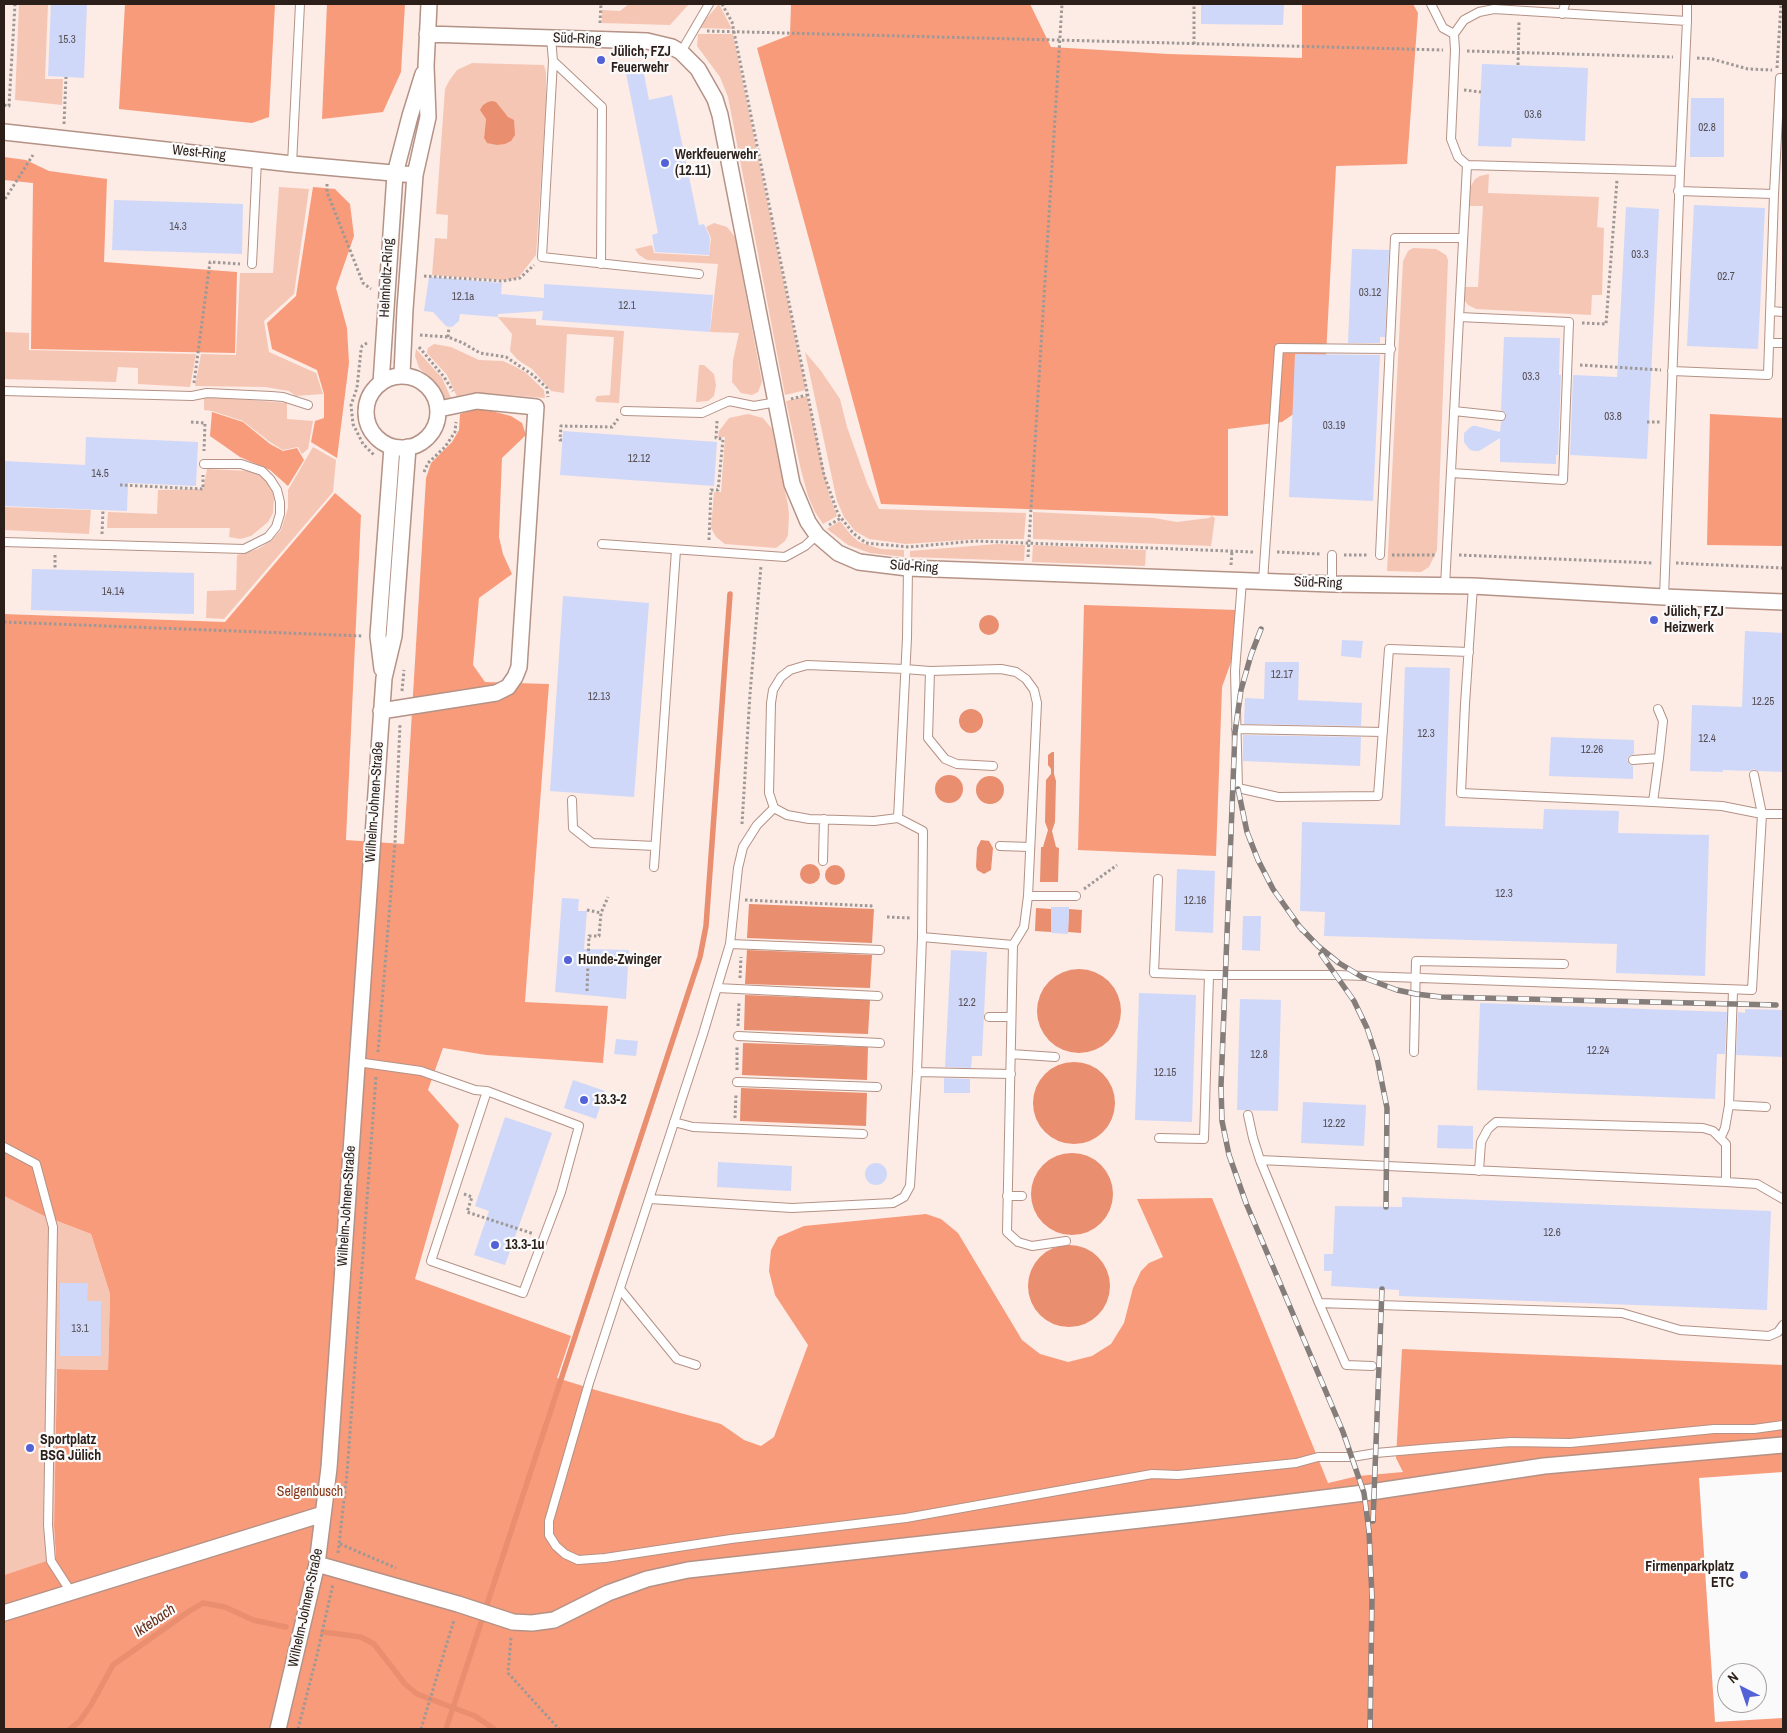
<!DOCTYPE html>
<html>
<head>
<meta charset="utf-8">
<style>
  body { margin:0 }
  #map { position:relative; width:1787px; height:1733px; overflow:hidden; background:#fafafa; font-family:"Archivo Narrow",sans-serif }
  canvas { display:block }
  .frame { position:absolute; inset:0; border:5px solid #2c1f1a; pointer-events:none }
  .north { position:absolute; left:1717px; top:1663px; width:50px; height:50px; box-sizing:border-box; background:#fafafa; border:1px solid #a8a2a0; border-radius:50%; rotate:319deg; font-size:14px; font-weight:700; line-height:20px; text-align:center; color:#2c1f1a }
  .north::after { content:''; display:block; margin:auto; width:18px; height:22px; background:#5462d8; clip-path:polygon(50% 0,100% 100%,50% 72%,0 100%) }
</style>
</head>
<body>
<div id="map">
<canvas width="1787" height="1733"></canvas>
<div class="frame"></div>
<div class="north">N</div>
</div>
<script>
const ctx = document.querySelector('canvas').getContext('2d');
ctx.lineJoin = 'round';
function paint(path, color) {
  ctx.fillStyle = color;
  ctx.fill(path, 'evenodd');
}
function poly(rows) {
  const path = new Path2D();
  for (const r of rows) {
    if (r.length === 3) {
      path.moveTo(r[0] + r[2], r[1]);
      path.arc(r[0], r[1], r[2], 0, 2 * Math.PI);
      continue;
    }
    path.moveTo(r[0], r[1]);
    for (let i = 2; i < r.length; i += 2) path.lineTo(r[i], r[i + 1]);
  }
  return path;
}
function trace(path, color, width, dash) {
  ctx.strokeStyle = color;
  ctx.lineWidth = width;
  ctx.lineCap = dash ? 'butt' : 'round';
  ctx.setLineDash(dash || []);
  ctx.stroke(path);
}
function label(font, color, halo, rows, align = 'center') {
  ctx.font = font + ' "Archivo Narrow",sans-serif';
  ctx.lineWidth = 4.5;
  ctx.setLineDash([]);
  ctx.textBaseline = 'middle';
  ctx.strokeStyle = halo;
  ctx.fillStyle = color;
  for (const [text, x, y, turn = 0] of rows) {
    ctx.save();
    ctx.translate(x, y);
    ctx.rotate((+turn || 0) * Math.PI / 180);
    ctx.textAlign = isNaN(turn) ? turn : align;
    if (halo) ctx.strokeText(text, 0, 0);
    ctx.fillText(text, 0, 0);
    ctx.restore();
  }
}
paint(poly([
  [4,4,1783,4,1783,1432,1403,1473,1374,1474,1328,1483,357,1520,428,1090,443,1048,486,1055,603,1063,608,1006,525,1002,549,684,485,682,472,665,479,597,511,574,503,554,499,537,502,458,526,435,522,424,511,416,480,408,459,430,452,442,431,463,426,478,404,844,346,840,361,515,335,493,225,622,4,614]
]), '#fdebe5');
paint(poly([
  [19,4,48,4,45,79,63,79,62,105,15,100],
  [629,4,689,4,670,25,602,23,602,10,620,11],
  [719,4,732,29,700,28,704,21],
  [698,34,733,34,806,390,785,395,728,97,720,77,697,46],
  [472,63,544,65,546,73,546,108,536,255,518,278,504,280,432,275,435,238,447,239,448,215,436,214,445,89,449,81,457,70],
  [499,108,508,117,487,143,484,138,486,119],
  [1489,174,1488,193,1599,197,1597,227,1604,228,1602,295,1592,295,1591,315,1476,309,1468,305,1465,301,1464,287,1478,287,1483,206,1468,206,1469,189,1475,179,1480,176],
  [279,187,309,189,294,294,264,321,269,352,316,373,323,394,296,396,289,391,265,387,195,386,201,354,236,355,240,273,273,273],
  [714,223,727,227,735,237,762,382,758,392,752,395,741,393,732,382,733,360,739,333,710,332,718,264,647,260,639,255,635,249,652,245,654,253,709,256,711,238,706,227],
  [1413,248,1436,249,1446,255,1448,260,1437,550,1429,567,1421,572,1387,571,1403,261,1408,251],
  [498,317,536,319,536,325,624,331,619,403,597,402,595,400,597,396,610,395,614,337,567,334,564,393,551,391,548,387,532,369,518,360,510,351,512,334],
  [4,332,29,333,29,350,196,354,190,387,138,384,138,368,118,367,116,382,4,379],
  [434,344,451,347,479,360,503,361,514,366,525,372,544,390,545,398,485,393,466,394,457,397,447,375,427,353,428,348],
  [416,349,442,378,451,398,444,399,436,383,419,368,415,356],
  [805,352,821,371,840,399,847,427,867,483,879,509,1026,513,1024,539,977,539,906,544,869,539,855,531,844,517,837,501],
  [699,365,704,365,714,374,716,385,714,396,708,401,696,402],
  [204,396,287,403,287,419,313,421,308,449,302,454,298,447,283,450,270,442,243,421,212,411,204,410],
  [807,396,829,494,837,516,823,524,815,512,808,496,801,470,786,401],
  [748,414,763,418,772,429,788,505,789,515,788,535,785,541,776,548,725,544,716,537,711,528,714,492,721,492,725,437,718,437,719,431,729,418],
  [313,447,336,460,333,492,224,619,206,618,207,591,236,590,237,555,258,549,271,541,281,530,288,508,288,490],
  [207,469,251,471,263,476,271,486,274,498,273,513,268,522,251,536,240,539,229,537,230,528,107,528,108,512,157,514,158,490,203,489],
  [4,507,91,510,89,534,4,530],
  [1033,512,1154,518,1177,522,1209,518,1212,516,1215,518,1211,546,1033,539],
  [840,521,851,535,859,542,881,549,904,550,904,557,870,553,848,545,827,529],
  [997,544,1025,545,1024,561,910,557,910,551],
  [1033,545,1146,550,1145,566,1032,562],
  [4,1196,44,1216,91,1234,110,1294,108,1370,57,1369,54,1526,56,1559,4,1575]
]), '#f6c6b5');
paint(poly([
  [125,4,275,4,269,117,252,123,119,109],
  [327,4,405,4,401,72,383,112,322,119],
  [791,4,1030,4,1051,47,1168,54,1302,58,1302,4,1413,4,1418,13,1407,164,1336,166,1326,356,1302,408,1282,422,1228,429,1228,516,881,504,757,48,790,35],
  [4,157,26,160,49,171,107,179,104,262,237,272,235,353,31,349,33,183,4,180],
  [313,187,335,189,350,204,354,236,336,288,347,328,349,363,337,458,311,442,315,421,324,418,324,394,317,370,272,349,267,323,296,296],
  [480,408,511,416,522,423,526,435,502,458,499,537,503,554,512,574,479,598,473,665,485,682,549,684,525,1002,608,1006,603,1063,486,1055,443,1048,428,1090,459,1125,415,1279,571,1336,557,1378,599,1391,721,1424,744,1440,761,1446,774,1437,808,1345,775,1295,769,1271,771,1250,778,1237,804,1226,926,1214,941,1219,958,1233,1022,1340,1040,1354,1068,1362,1092,1356,1111,1344,1124,1323,1133,1288,1141,1271,1149,1263,1163,1257,1137,1199,1212,1198,1328,1483,1358,1476,1403,1472,1396,1458,1402,1349,1783,1365,1783,1472,1699,1478,1715,1722,1783,1718,1783,1729,4,1729,4,1575,56,1558,54,1526,57,1369,108,1370,110,1294,91,1234,44,1216,4,1196,4,614,225,622,335,493,361,515,346,840,404,844,426,478,431,463,452,442,459,430,460,414],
  [212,412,243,422,270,444,283,451,297,448,304,460,288,486,270,470,240,457,210,436],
  [1710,414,1783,418,1783,546,1707,545],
  [1084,605,1237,610,1235,651,1222,687,1216,856,1078,850]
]), '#f79b7b');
paint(poly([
  [492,101,496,102,508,117,514,120,515,135,511,141,505,144,497,145,487,143,484,138,486,119,480,110,483,105,488,102],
  [989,625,10],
  [971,721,12],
  [1052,752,1054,752,1054,774,1056,781,1055,822,1052,831,1056,847,1059,848,1058,882,1040,882,1041,847,1043,847,1048,830,1045,822,1046,780,1051,774,1051,769,1048,765,1048,755],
  [949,789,14],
  [990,790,14],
  [981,840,989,841,993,848,991,870,984,874,977,870,976,866,977,848],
  [810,874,10],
  [835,875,10],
  [749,904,874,909,872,943,747,938],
  [1036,908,1051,909,1051,932,1035,931],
  [1069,909,1082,910,1081,933,1068,932],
  [747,950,872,955,870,988,745,984],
  [1079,1011,42],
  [745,995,870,1000,868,1034,744,1030],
  [743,1043,868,1047,867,1080,742,1075],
  [1074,1103,41],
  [741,1088,867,1093,866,1126,740,1121],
  [1072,1194,41],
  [1069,1286,41]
]), '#e98e6f');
trace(poly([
  [323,1632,361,1637,374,1644,405,1684,417,1694,475,1716,494,1729],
  [70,1729,79,1722,91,1705,113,1665,188,1612,203,1603,225,1607,253,1620,286,1627],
  [446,1729,700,957,706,926,730,594]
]), '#e98e6f', 5.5);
paint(poly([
  [51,4,87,4,84,78,48,76],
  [1201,4,1284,4,1283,25,1201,24],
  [1482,64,1588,68,1585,141,1512,138,1511,147,1478,146],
  [643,69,649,100,672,95,699,225,704,224,710,238,709,255,655,252,652,235,658,233,626,73],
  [1691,98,1724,98,1724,157,1690,157],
  [114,200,243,204,242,254,112,250],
  [1694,205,1765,208,1758,349,1687,346],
  [1626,207,1659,209,1647,459,1570,455,1573,375,1617,377],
  [1352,249,1389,250,1385,337,1380,337,1380,343,1348,343],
  [429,277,502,283,501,294,544,298,544,284,713,295,710,332,542,320,543,311,498,314,498,317,460,314,459,321,452,327,446,326,433,312,424,311],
  [1504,337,1560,338,1559,375,1561,375,1558,455,1556,455,1556,464,1500,462,1500,438,1479,451,1475,451,1470,450,1464,442,1464,433,1472,426,1476,426,1500,432,1501,422,1506,417,1506,413,1501,410],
  [1295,354,1380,355,1373,501,1289,497],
  [563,431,717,442,714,486,560,475],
  [86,437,198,442,196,486,128,483,127,511,4,506,4,461,85,465],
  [32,569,194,573,194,614,31,610],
  [563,596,649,603,634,797,550,791],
  [1745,631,1783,633,1783,772,1758,771,1753,769,1750,771,1723,770,1723,772,1690,771,1692,705,1742,707],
  [1342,640,1363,641,1361,658,1341,656],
  [1265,662,1299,662,1298,700,1362,703,1361,726,1244,724,1245,698,1264,699],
  [1405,667,1450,668,1445,826,1543,829,1544,809,1619,811,1618,833,1709,835,1705,976,1616,973,1617,944,1324,936,1325,912,1300,911,1302,822,1400,825],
  [1243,735,1361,737,1360,766,1243,761],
  [1551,737,1634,740,1634,754,1629,756,1627,760,1629,764,1633,766,1633,779,1549,776],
  [1177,869,1215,871,1213,933,1175,931],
  [562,898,579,899,578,911,587,911,584,949,629,950,626,999,555,992],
  [1051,907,1069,907,1068,934,1051,933],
  [1243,916,1261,916,1260,951,1242,950],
  [951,950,987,952,982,1056,972,1056,971,1068,945,1067],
  [1139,993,1196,995,1192,1122,1135,1120],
  [1240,999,1281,1000,1278,1111,1237,1110],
  [1480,1003,1727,1012,1725,1054,1717,1054,1715,1099,1477,1090],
  [1745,1009,1783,1010,1783,1057,1736,1055,1738,1012,1745,1013],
  [616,1039,638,1041,636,1056,614,1054],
  [944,1078,970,1079,970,1093,944,1093],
  [573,1080,605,1091,596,1119,564,1108],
  [1303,1102,1366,1105,1364,1146,1301,1143],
  [505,1117,552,1133,505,1265,474,1255,489,1211,475,1206],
  [1438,1125,1473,1126,1473,1149,1437,1148],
  [718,1162,792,1166,791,1191,717,1187],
  [876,1174,11],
  [1402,1197,1771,1211,1767,1310,1399,1296,1399,1290,1331,1286,1332,1271,1324,1271,1324,1254,1333,1254,1335,1206,1402,1207],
  [60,1283,88,1283,87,1301,101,1301,101,1356,60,1356]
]), '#cfd8f8');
const lane = poly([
  [1431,4,1443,28,1454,34],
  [1562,14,1565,4],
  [1687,21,1687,4],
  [551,38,553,61,542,257,699,274],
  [681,52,709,4],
  [553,61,602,107,601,264],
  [292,164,300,4],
  [1678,191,1774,194],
  [252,264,257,160],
  [1771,311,1783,312],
  [1769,343,1783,343],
  [1672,371,1768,375,1774,194,1780,78,1783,78],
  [4,391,192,396,207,393,271,396,283,397,308,405],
  [625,411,702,413,729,401,754,406,777,402],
  [1454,411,1501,416],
  [1451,473,1563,480,1569,322,1459,317],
  [4,542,244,549,268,537,276,527,280,514,280,502,277,490,270,479,262,471,241,464,204,464],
  [602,544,785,557,805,546,817,535],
  [1380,555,1395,238,1463,238],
  [1242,581,1235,671,1238,788,1278,797,1378,796,1389,649,1469,652],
  [1263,581,1279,348,1391,349],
  [1332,584,1332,555],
  [1445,586,1467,165,1458,157,1451,139,1455,50,1454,34,1464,20,1479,12,1494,9,1687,21,1680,171,1467,165],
  [1473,586,1465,704,1461,793,1653,802,1659,758,1633,760],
  [1664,597,1680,171],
  [930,671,928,738,945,759,957,764,993,766],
  [1658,709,1663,721,1659,758],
  [1236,729,1383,732],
  [572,800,573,828,592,843,655,846],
  [1653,802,1722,806,1762,814,1783,814],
  [774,808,757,825,743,847,738,868,730,944,703,1034,589,1383,549,1521,549,1535,556,1546,565,1554,578,1560,605,1558,731,1539,906,1518,1152,1474,1178,1475,1296,1463,1318,1457,1352,1457,1376,1453,1433,1448,1511,1442,1570,1443,1714,1429,1754,1429,1783,1425],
  [898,818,907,638,908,568],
  [1000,846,1030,847],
  [823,861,824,819],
  [654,867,676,550],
  [1158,879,1154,973,1209,975],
  [1028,896,1076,896],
  [922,937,1013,945],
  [730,944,880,950],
  [717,988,878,996],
  [1733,991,1729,1105,1766,1107],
  [989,1017,1010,1017],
  [738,1036,880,1043],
  [1414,1052,1416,961,1564,964],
  [1011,1054,1055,1057],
  [357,1062,421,1071,475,1090,487,1091,579,1126,561,1192,523,1293,431,1261,487,1091],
  [917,1072,1011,1074],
  [737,1082,877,1087],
  [1248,1115,1253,1138,1260,1160,1319,1303],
  [674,1122,693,1127,863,1134],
  [1721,1137,1725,1128,1729,1105],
  [1159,1138,1204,1139,1209,975,1337,975,1752,990,1762,814,1754,775],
  [4,1147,36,1164,53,1227,48,1525,51,1561,71,1592],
  [1260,1160,1726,1182,1757,1184,1783,1199],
  [1479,1171,1481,1142,1488,1129,1496,1122,1703,1128,1713,1131,1726,1144,1726,1182],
  [1007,1196,1022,1196],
  [650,1199,792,1208,893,1203,904,1197,910,1186,917,1072,922,937,923,831,898,818,874,821,809,819,787,815,774,808,769,793,771,703,773,690,781,677,790,670,807,665,905,669,930,671,1001,669,1016,672,1026,679,1034,690,1037,703,1028,896,1024,927,1013,945,1007,1232,1018,1242,1032,1246,1066,1241],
  [620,1289,677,1359,696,1365],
  [1372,1366,1346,1365,1319,1303,1622,1313,1680,1330,1769,1336,1778,1332,1783,1325]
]);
const street = poly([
  [427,34,647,41,672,47,681,52,698,69,715,99,720,115,792,484,808,522,817,535,838,553,859,562,908,568,1332,584,1473,586,1664,597,1783,602],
  [4,132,292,164,415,175],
  [402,374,405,309,415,175,428,117,426,66,429,4],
  [402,412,36],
  [381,383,395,174,410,116,423,74],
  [382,669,378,636,392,447],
  [381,711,496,693,508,687,515,677,519,667,536,407,477,401,439,409],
  [317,1564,458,1604,513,1622,532,1623,554,1620,608,1593,647,1579,688,1570,1194,1514,1364,1493,1544,1466,1783,1445],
  [4,1613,323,1514],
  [278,1729,317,1564,329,1468,384,678,394,636,408,447]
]);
trace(lane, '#b49286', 10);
trace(street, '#b49286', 18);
trace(poly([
  [722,4,732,22,734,32,824,475,838,514,853,533,866,543,909,547,975,541,1253,552],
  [600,23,601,4],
  [707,31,1443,50],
  [1194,44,1194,4],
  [1467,51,1673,57],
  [1697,58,1712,59,1748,69,1772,70],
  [1518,65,1519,22],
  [1777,68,1781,4],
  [1464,90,1481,92],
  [4,105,9,106,15,4],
  [64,124,66,77],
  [327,184,327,192,363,283,371,289],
  [5,199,33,155],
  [424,276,503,281,520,278,534,265],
  [1582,323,1606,324,1617,180],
  [420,335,448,337,463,343,480,353,506,357,533,375,547,388,548,397],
  [448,337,449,327],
  [367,343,362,346,361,350,357,388,351,405,353,424,363,444,374,455],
  [419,347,444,377,453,391],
  [1580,365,1661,370],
  [194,383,210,262,240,264],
  [791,399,807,395],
  [191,422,205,423,204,451],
  [1647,422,1660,422],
  [562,440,560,440,561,426,612,427,618,419],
  [424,472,428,463,445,447,455,432,456,422],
  [120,485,203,489,203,475],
  [829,525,841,518],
  [102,534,103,510],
  [709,540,711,490,718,490,723,439,716,438,717,421],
  [1277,552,1320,554],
  [55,555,55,569],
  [1344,555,1368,555],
  [1392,555,1435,555],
  [1459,555,1653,563],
  [1028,557,1062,4],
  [1676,563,1783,568],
  [1231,565,1232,551],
  [4,622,363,636],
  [402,691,404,670],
  [742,824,750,694,761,566],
  [1084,889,1117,865],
  [745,900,873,906],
  [587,910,601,913],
  [887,917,911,918],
  [740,978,741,957],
  [587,991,589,936,599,936,601,913,608,897],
  [738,1026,739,1002],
  [378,1052,395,842,400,724],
  [737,1070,737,1047],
  [735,1118,736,1094],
  [464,1194,472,1197,467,1212,534,1234],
  [340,1544,396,1568],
  [338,1553,347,1474,376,1076],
  [511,1638,508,1673,559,1729],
  [298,1729,317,1655,333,1584],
  [421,1729,454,1620]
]), '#9e9896', 3, [2.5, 2.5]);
trace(lane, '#fff', 8);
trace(street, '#fff', 15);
const rail = poly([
  [1261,629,1251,655,1241,690,1235,732,1221,1086,1222,1121,1229,1155,1246,1203,1343,1432,1364,1493,1369,1531,1372,1597,1370,1729],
  [1238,789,1247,832,1258,860,1273,889,1302,930],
  [1298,925,1318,946,1339,963,1362,977,1397,990,1416,994,1441,997,1776,1005],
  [1321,954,1354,1001,1367,1028,1377,1058,1387,1108,1386,1207],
  [1373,1521,1382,1289]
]);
trace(rail, '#847d7a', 5.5);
trace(rail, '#fafafa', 4, [11]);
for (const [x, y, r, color] of [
  [601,60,5,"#5462d8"],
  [665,163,5,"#5462d8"],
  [1654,620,5,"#5462d8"],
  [568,960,5,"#5462d8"],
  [584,1100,5,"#5462d8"],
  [495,1245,5,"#5462d8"],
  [30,1448,5,"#5462d8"],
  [1744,1575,5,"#5462d8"]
]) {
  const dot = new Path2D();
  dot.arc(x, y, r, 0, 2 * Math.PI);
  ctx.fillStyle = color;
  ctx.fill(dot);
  trace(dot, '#fafafa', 2);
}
label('11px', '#554d52', null, [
  ["15.3",67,40],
  ["03.6",1533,115],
  ["02.8",1707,128],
  ["14.3",178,227],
  ["03.3",1640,255],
  ["02.7",1726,277],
  ["03.12",1370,293],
  ["12.1a",463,297],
  ["12.1",627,306],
  ["03.3",1531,377],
  ["03.8",1613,417],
  ["03.19",1334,426],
  ["12.12",639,459],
  ["14.5",100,474],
  ["14.14",113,592],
  ["12.17",1282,675],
  ["12.13",599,697],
  ["12.25",1763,702],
  ["12.3",1426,734],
  ["12.4",1707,739],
  ["12.26",1592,750],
  ["12.3",1504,894],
  ["12.16",1195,901],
  ["12.2",967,1003],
  ["12.24",1598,1051],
  ["12.8",1259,1055],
  ["12.15",1165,1073],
  ["12.22",1334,1124],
  ["12.6",1552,1233],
  ["13.1",80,1329]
]);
label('14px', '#2c1f1a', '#fafafa', [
  ["Süd-Ring",577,39,2],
  ["West-Ring",199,153,6],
  ["Helmholtz-Ring",387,278,-87],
  ["Süd-Ring",914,567,4],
  ["Süd-Ring",1318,583,2],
  ["Wilhelm-Johnen-Straße",375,802,-86],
  ["Wilhelm-Johnen-Straße",347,1206,-86],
  ["Wilhelm-Johnen-Straße",306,1608,-78]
]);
label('bold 14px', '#2c1f1a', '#fafafa', [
  ["Jülich, FZJ",611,52],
  ["Feuerwehr",611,68],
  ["Werkfeuerwehr",675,155],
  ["(12.11)",675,171],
  ["Jülich, FZJ",1664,612],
  ["Heizwerk",1664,628],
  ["Hunde-Zwinger",578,960],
  ["13.3-2",594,1100],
  ["13.3-1u",505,1245],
  ["Sportplatz",40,1440],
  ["BSG Jülich",40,1456],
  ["Firmenparkplatz",1734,1567,"right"],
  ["ETC",1734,1583,"right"]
], 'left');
label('14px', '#893719', '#fafafa', [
  ["Selgenbusch",310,1492]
]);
label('italic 15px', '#652b17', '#fafafa', [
  ["Iktebach",155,1621,-34]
]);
</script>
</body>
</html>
